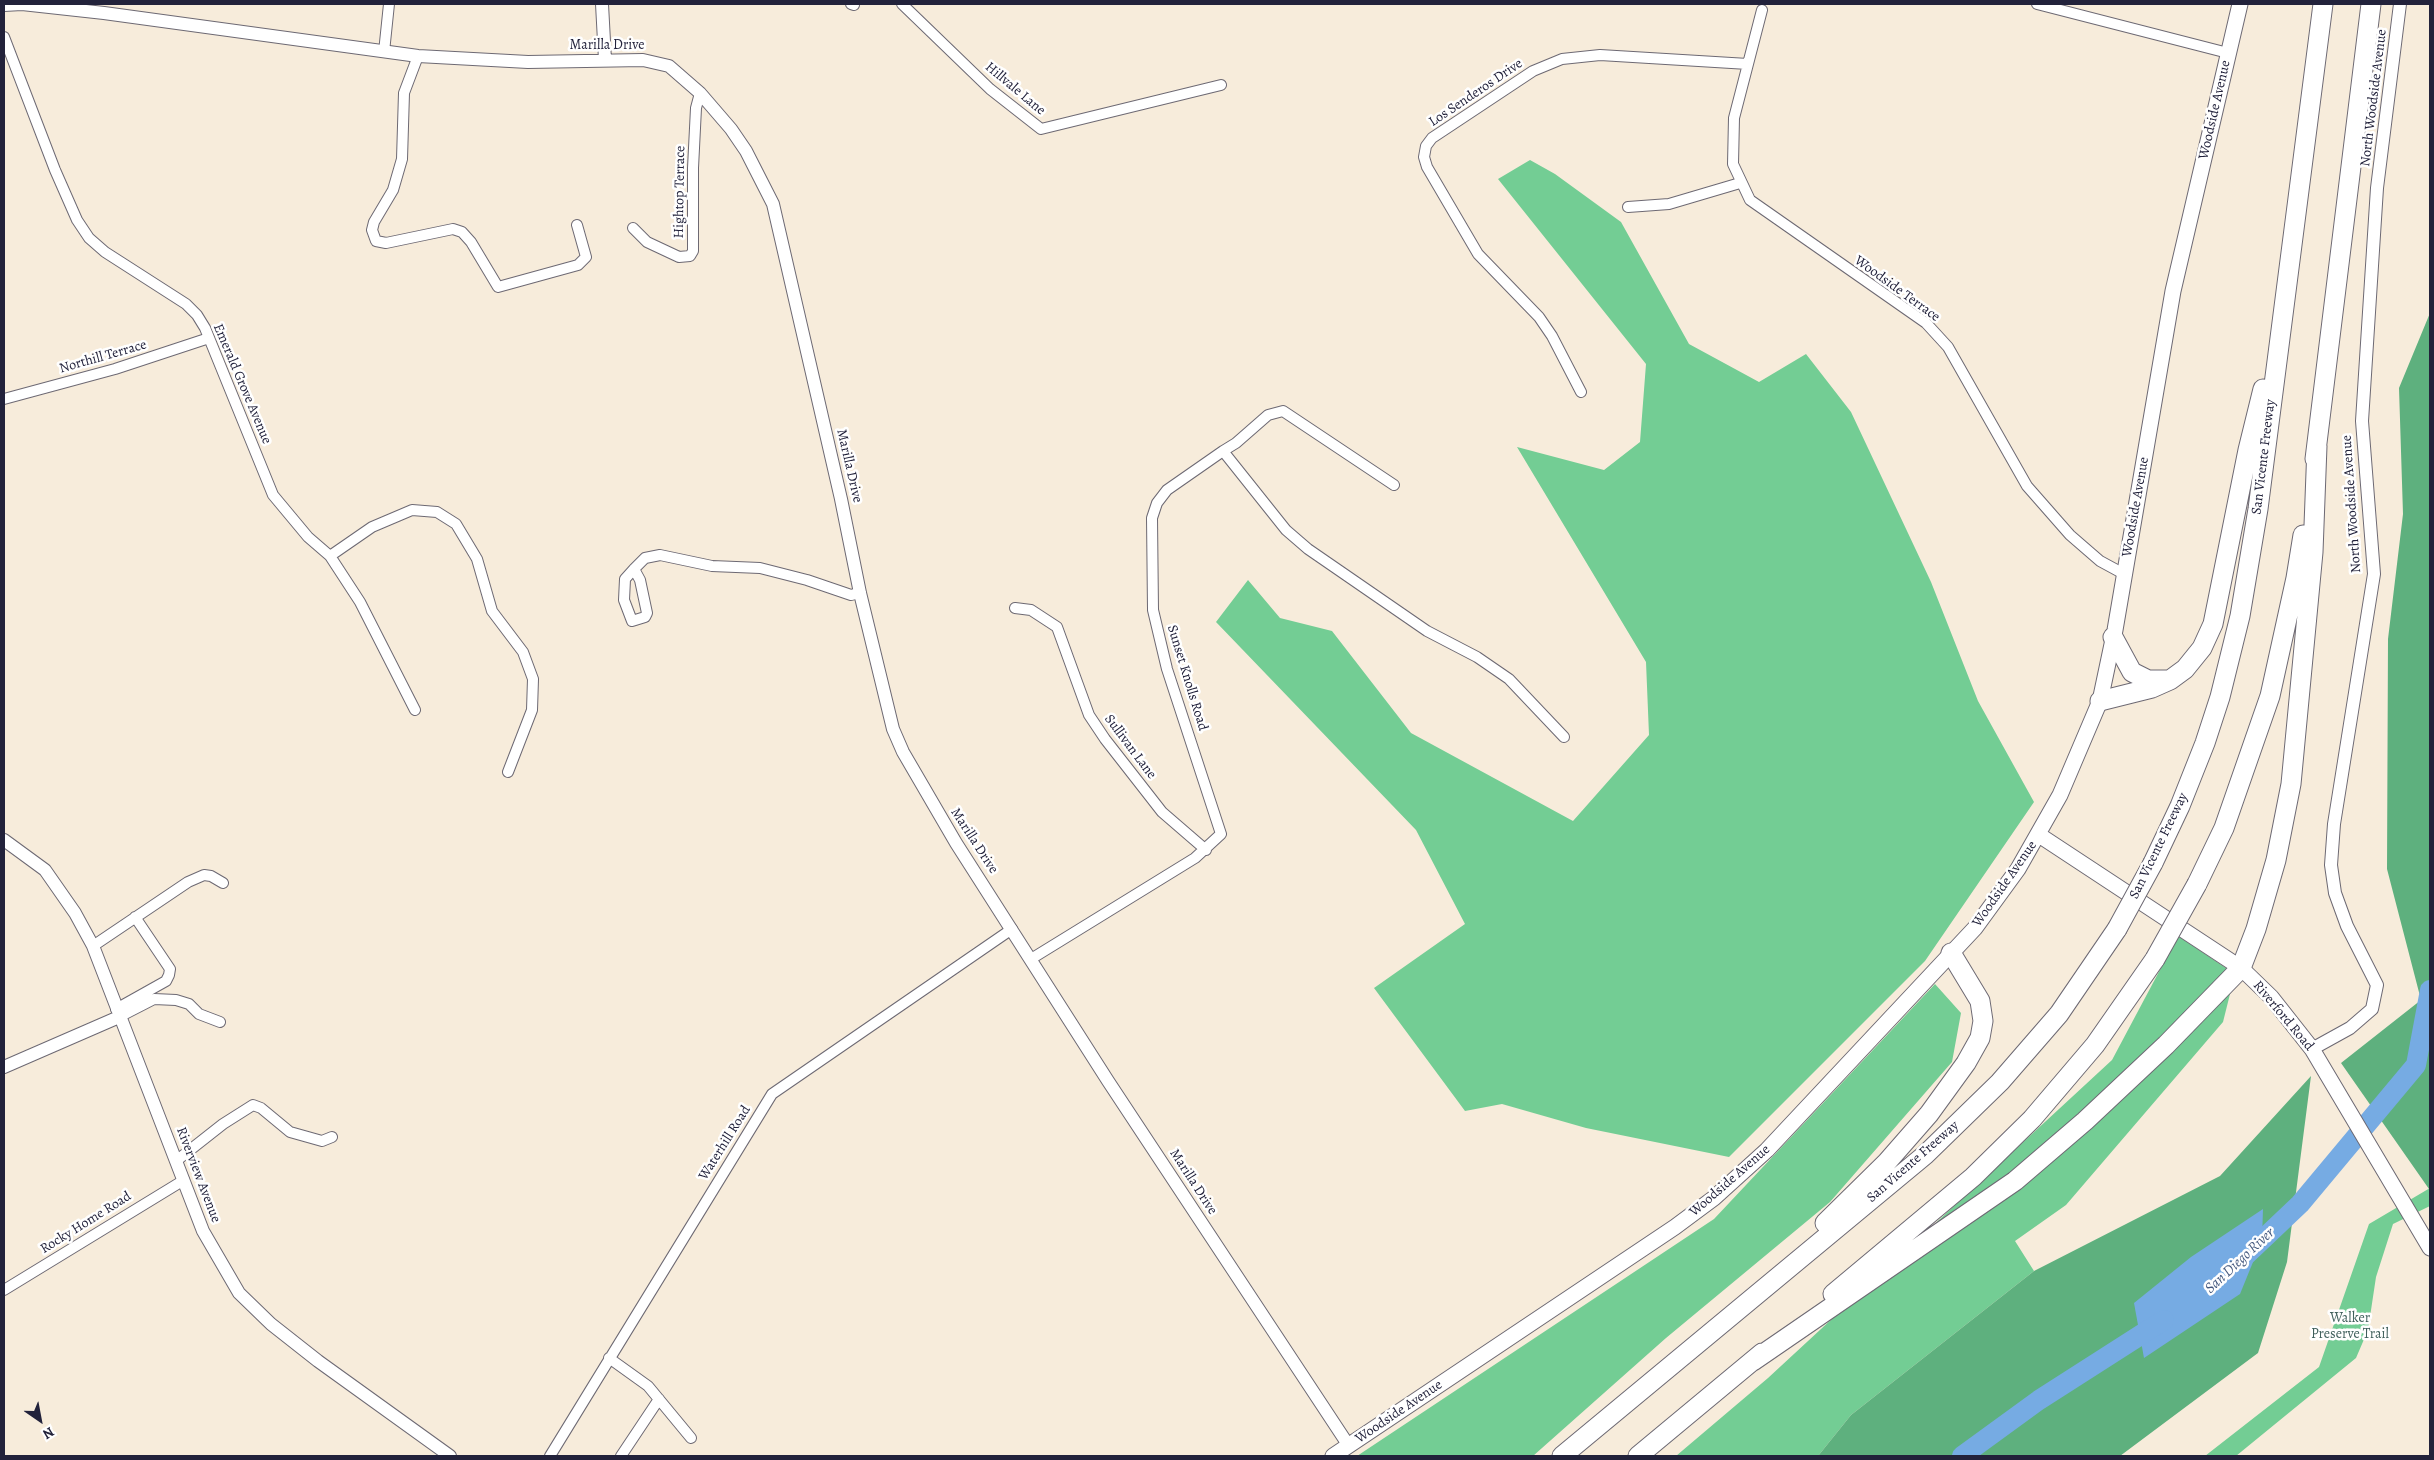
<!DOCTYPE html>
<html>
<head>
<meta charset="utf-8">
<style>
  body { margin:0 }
  #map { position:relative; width:2434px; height:1460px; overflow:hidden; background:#f7ecdb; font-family:Alegreya,serif }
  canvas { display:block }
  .frame { position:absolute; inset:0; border:5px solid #22223b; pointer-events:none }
  .north { position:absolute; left:15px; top:1395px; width:50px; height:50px; -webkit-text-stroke:4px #fff; paint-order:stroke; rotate:147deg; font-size:14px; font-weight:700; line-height:20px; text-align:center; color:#22223b }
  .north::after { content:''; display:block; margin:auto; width:18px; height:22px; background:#22223b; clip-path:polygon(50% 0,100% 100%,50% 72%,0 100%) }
</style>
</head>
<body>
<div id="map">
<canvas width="2434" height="1460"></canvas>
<div class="frame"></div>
<div class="north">N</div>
</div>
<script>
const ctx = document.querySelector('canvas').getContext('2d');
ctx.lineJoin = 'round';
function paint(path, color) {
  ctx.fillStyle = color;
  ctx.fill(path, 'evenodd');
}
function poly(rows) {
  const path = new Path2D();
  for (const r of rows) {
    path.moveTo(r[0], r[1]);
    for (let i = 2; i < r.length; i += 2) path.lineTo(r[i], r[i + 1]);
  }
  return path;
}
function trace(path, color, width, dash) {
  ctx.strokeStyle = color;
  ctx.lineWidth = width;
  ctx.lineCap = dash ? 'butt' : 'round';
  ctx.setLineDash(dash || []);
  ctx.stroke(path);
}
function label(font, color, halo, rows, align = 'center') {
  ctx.font = font + ' Alegreya,serif';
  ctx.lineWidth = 5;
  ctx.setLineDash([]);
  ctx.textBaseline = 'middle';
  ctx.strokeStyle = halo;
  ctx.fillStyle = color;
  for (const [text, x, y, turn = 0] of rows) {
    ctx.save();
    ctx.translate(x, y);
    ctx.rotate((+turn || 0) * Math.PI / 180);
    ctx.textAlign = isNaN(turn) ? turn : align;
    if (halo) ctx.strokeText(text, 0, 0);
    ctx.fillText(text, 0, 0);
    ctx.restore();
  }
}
paint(poly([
  [1530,160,1555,174,1621,222,1689,344,1759,382,1806,354,1851,412,1931,582,1978,701,2034,802,1925,961,1729,1157,1586,1128,1502,1104,1465,1111,1374,988,1465,924,1416,830,1216,622,1248,580,1280,618,1332,631,1411,733,1573,821,1649,735,1646,662,1517,447,1604,470,1640,442,1646,364,1498,179],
  [2178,936,2235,974,2223,1022,2066,1205,2015,1241,2034,1271,1851,1415,1818,1456,1676,1456,1768,1378,2112,1060],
  [1935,984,1961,1013,1952,1062,1830,1202,1666,1338,1533,1456,1357,1456,1714,1219],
  [2430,1188,2430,1206,2393,1224,2376,1277,2368,1330,2356,1358,2236,1456,2205,1456,2319,1367,2369,1224]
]), '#73cd94');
paint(poly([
  [2430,313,2430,1188,2429,1189,2341,1063,2421,1000,2387,869,2388,639,2403,514,2399,388],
  [2311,1076,2287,1262,2258,1353,2120,1456,1818,1456,1851,1415,2034,1271,2220,1176]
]), '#5eb07e');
paint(poly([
  [2263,1209,2262,1240,2240,1294,2144,1358,2134,1303,2191,1257]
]), '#76abe3');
trace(poly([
  [2243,1258,2300,1204,2416,1065,2430,990],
  [1962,1456,2039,1400,2164,1320]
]), '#76abe3', 20);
const minor = poly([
  [851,4,854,5],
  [902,4,990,89,1041,129,1221,85],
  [2037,4,2228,53],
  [1762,10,1734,118,1733,164,1750,200,1926,323,1948,347,2027,486,2070,535,2100,561,2124,574],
  [4,37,55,170,77,220,89,238,105,252,186,304,197,315,205,328,273,495,308,537,330,556,360,602,415,710],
  [384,52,389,4],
  [418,56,404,93,402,159,393,190,374,222,372,230,376,241,386,243,453,229,462,232,471,242,498,287,578,265,586,257,577,225],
  [1628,207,1669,204,1740,183],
  [633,228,647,242,679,257,690,256,693,251,693,168,696,108,700,93],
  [1581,392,1552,336,1539,317,1478,254,1427,167,1424,157,1426,146,1432,138,1533,71,1562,59,1600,55,1748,64],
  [4,399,115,369,209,338],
  [1223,451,1236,443,1268,415,1283,411,1394,485],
  [330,556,372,527,412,510,437,512,456,524,477,559,492,611,523,652,533,679,532,710,508,772],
  [634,569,640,580,647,613,645,617,632,621,624,600,625,579,634,569,645,558,660,555,712,566,760,568,807,580,851,595,860,593],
  [1015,608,1031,610,1057,627,1089,715,1105,739,1162,812,1206,850],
  [93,946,188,882,204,875,211,876,223,883],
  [1031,959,1195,858,1221,834,1167,669,1153,610,1152,518,1157,503,1167,490,1223,451,1286,530,1308,549,1427,631,1477,657,1509,679,1564,737],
  [116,1009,166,981,169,975,170,969,135,917],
  [119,1017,154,999,176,1000,189,1004,199,1014,220,1022],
  [176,1161,223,1124,253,1105,261,1108,290,1132,322,1141,332,1137],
  [4,1290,184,1180],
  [609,1358,648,1386,691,1438],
  [550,1456,772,1094,1012,929],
  [621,1456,659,1399]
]);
const tertiary = poly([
  [602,4,605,60],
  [4,5,22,4,104,13,418,56,528,62,643,60,669,66,700,93,731,129,746,151,773,204,841,499,860,593,893,729,903,752,956,843,1108,1081,1349,1446],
  [4,840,45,870,75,913,93,946,203,1231,239,1293,271,1324,318,1361,450,1456],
  [2312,1049,2350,1028,2372,1009,2377,985,2347,926,2335,893,2331,865,2334,824,2374,574,2362,421,2377,188,2400,4],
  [4,1067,119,1017]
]);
const secondary = poly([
  [2039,835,2241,968,2271,997,2312,1049,2430,1248],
  [1333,1456,1675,1227,1714,1198,1767,1150,1975,928,2018,869,2060,795,2100,701,2115,630,2173,291,2240,4]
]);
const motorway = poly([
  [2315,459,2371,4],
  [2113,637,2132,672,2148,680,2167,680],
  [2100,701,2152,688,2170,680,2185,669,2202,648,2213,624,2248,450,2263,389],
  [2153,863,2180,806,2205,743,2220,697,2240,616,2258,509,2323,4],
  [2197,884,2224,828,2270,696,2296,578,2303,535],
  [1825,1223,1887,1162,1929,1114,1966,1063,1980,1038,1983,1021,1980,1001,1951,953],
  [1833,1294,1973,1177,2032,1119,2095,1045,2155,959],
  [1753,1361,2015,1181,2085,1121,2166,1045,2241,968,2256,929,2276,860,2291,784,2313,552,2317,446],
  [1562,1456,1925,1155,2000,1082,2059,1014,2117,929],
  [1638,1456,1762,1353]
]);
trace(minor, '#6d6973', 12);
trace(tertiary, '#6d6973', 14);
trace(secondary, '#6d6973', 17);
trace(motorway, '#6d6973', 21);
trace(minor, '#fff', 10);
trace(tertiary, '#fff', 12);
trace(secondary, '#fff', 15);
trace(motorway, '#fff', 19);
const motorwayBridge = poly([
  [2117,929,2153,863],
  [2155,959,2197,884]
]);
trace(motorwayBridge, '#6d6973', 21, []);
trace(motorwayBridge, '#fff', 19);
label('14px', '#22223b', '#fff', [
  ["Marilla Drive",607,46],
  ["Hillvale Lane",1015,89,40],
  ["Los Senderos Drive",1476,93,-34],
  ["North Woodside Avenue",2374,98,-83],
  ["Woodside Avenue",2215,110,-77],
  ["Hightop Terrace",680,192,-89],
  ["Woodside Terrace",1897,289,36],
  ["Northill Terrace",103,357,-16],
  ["Emerald Grove Avenue",242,384,67],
  ["San Vicente Freeway",2264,457,-83],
  ["Marilla Drive",849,466,77],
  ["North Woodside Avenue",2352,504,-94],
  ["Woodside Avenue",2136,507,-80],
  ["Sunset Knolls Road",1187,678,73],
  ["Sullivan Lane",1130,747,53],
  ["Marilla Drive",974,841,57],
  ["San Vicente Freeway",2159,846,-64],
  ["Woodside Avenue",2005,884,-55],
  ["Riverford Road",2283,1016,50],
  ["Waterhill Road",725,1143,-58],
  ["San Vicente Freeway",1913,1162,-41],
  ["Riverview Avenue",198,1175,69],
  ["Woodside Avenue",1730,1181,-41],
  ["Marilla Drive",1193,1182,57],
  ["Rocky Home Road",86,1223,-32],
  ["Woodside Avenue",1399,1412,-34]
]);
label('14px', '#3e5e5a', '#fff', [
  ["Walker",2350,1319],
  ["Preserve Trail",2350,1335]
]);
label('italic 15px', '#44597e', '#fff', [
  ["San Diego River",2240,1261,-43]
]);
</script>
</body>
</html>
